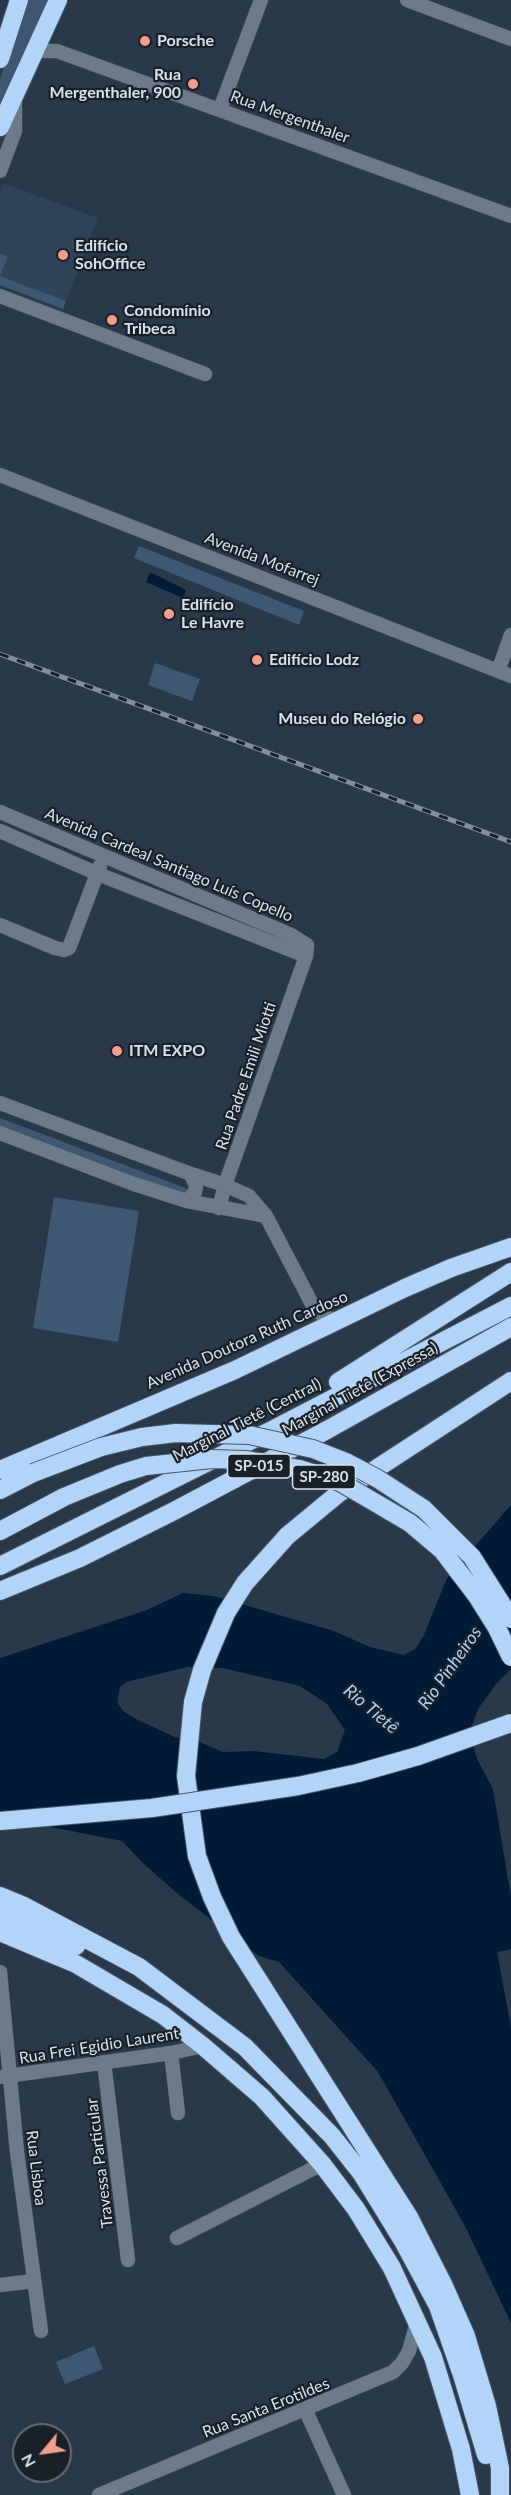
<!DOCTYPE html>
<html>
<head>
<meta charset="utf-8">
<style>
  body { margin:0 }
  #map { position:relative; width:511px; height:2495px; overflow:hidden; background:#2a394a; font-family:Lato,sans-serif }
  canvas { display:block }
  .north { position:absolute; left:12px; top:2423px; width:60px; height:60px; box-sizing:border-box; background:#192027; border:2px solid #656d75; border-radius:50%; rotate:241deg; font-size:16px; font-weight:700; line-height:24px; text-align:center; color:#d7e1eb }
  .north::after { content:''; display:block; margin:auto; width:21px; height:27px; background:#f49e8a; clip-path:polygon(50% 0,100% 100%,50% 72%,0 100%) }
</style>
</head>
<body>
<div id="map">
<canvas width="511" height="2495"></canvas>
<div class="north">N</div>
</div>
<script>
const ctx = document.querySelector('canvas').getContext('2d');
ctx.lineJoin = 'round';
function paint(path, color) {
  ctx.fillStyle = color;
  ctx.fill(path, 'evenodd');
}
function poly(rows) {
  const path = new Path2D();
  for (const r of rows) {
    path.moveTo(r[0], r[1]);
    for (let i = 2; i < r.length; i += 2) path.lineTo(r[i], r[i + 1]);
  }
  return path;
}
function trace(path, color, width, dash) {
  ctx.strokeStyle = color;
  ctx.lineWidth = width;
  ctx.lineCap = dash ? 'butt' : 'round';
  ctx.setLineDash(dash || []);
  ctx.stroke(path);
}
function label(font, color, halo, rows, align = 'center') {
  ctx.font = font + ' Lato,sans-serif';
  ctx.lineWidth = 4.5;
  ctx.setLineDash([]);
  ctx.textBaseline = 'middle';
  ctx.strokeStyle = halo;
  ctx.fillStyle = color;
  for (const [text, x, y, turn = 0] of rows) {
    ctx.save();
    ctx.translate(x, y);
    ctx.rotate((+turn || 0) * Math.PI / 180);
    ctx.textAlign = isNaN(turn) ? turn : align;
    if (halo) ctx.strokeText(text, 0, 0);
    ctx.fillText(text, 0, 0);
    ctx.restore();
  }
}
paint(poly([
  [3,183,98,218,63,309,0,285,0,193]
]), '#2f4359');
paint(poly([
  [26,0,47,0,0,104,0,79],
  [0,253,8,256,0,276,66,301,63,309,0,285],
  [139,546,304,611,299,625,134,558],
  [155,663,200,679,192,701,148,685],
  [0,1118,188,1189,185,1199,0,1128],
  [54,1197,139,1211,118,1342,33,1328],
  [94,2346,103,2369,65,2384,56,2362]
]), '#3e5874');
paint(poly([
  [150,572,186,590,183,598,146,582],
  [511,1505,511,1669,496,1684,478,1709,469,1734,478,1761,493,1789,511,1897,511,1949,497,1952,511,2027,511,2323,465,2226,378,2072,279,1962,259,1956,179,1895,145,1865,122,1841,0,1817,0,1658,147,1610,183,1593,214,1596,334,1631,370,1647,404,1655,415,1649,423,1637,447,1578],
  [187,1667,222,1668,300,1686,327,1704,345,1730,337,1752,324,1759,253,1751,223,1752,197,1741,175,1737,136,1719,123,1711,117,1702,120,1687,126,1682]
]), '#011b37');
const minor = poly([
  [407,0,511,39],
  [37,51,57,51,511,216],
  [220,109,261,0],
  [0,171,15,131,15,95],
  [0,296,205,374],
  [0,475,511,676],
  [498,671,511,635],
  [0,812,291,935,307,945,306,956,98,874,0,831],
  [0,925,55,948,64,950,69,948,100,866],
  [0,1103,191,1174,225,1185,249,1196,266,1216,313,1306,324,1317,338,1321],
  [0,1133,134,1184,187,1201,266,1216],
  [187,1201,195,1192,196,1186,191,1174],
  [219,1208,225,1185,306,956],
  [0,1972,17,2152,41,2331],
  [171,2053,178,2113],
  [104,2062,128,2260],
  [0,2077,171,2053,203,2046],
  [177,2238,322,2164],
  [0,2285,34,2281],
  [305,2409,344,2495],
  [99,2495,393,2372,402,2363,409,2351,417,2322]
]);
const highway = poly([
  [0,59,19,0],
  [0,127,58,0],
  [338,1382,511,1272],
  [0,1470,235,1370,405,1288,451,1268,511,1247],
  [0,1490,33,1473],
  [0,1531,64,1497],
  [0,1566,270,1431,511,1306],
  [0,1591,80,1558,174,1511,327,1430,511,1327],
  [0,1896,22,1905,139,1967,245,2047,332,2136,362,2174,403,2241,438,2306,462,2375,486,2455],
  [0,1914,76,1946],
  [0,1932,76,1964,163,2015,203,2046,262,2097,322,2164,356,2209,392,2268,433,2357,461,2449,470,2495],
  [500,2495,500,2468,487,2406,466,2336,443,2284,409,2217,231,1937,212,1897,197,1856,186,1776,193,1702,202,1670,226,1613,245,1583,287,1536,339,1493,511,1381]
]);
trace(minor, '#495767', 15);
trace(highway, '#495767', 20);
trace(minor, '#6c7a89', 14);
trace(highway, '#b2d4f9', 18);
const rail = poly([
  [0,654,511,842]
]);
trace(rail, '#828f9c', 5);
trace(rail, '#192027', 3, [9]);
const highwayBridge = poly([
  [33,1473,101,1447,142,1437,176,1433,249,1435,313,1449,346,1462,378,1479,424,1509,472,1557,511,1619],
  [64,1497,120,1474,146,1466,212,1459,247,1460,300,1469,340,1482,410,1523,442,1550,477,1596,497,1628,511,1657],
  [0,1821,152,1808,298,1786,358,1773,418,1756,511,1723]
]);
trace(highwayBridge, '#495767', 20, []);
trace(highwayBridge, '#b2d4f9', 18);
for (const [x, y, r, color] of [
  [145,41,6,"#f49e8a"],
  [193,84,6,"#f49e8a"],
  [63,255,6,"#f49e8a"],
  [112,320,6,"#f49e8a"],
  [169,614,6,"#f49e8a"],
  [257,660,6,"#f49e8a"],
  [418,719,6,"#f49e8a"],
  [117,1051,6,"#f49e8a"]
]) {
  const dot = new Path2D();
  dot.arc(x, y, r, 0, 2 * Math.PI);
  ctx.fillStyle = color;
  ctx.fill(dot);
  trace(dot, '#192027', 2);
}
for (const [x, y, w] of [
  [259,1466,63],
  [324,1477,63]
]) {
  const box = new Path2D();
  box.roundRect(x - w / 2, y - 12, w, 24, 4.5);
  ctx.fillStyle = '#192027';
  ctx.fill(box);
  trace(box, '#d7e1eb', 1.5);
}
label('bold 15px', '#d7e1eb', null, [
  ["SP-015",259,1466],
  ["SP-280",324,1477]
]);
label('bold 16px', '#d7e1eb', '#192027', [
  ["Porsche",157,41],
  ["Rua",181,75,"right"],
  ["Mergenthaler, 900",181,93,"right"],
  ["Edifício",75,246],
  ["SohOffice",75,264],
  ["Condomínio",124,311],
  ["Tribeca",124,329],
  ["Edifício",181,605],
  ["Le Havre",181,623],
  ["Edifício Lodz",269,660],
  ["Museu do Relógio",406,719,"right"],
  ["ITM EXPO",129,1051]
], 'left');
label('16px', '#d7e1eb', '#192027', [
  ["Rua Mergenthaler",290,117,20],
  ["Avenida Mofarrej",262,559,21],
  ["Avenida Cardeal Santiago Luís Copello",169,865,23],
  ["Rua Padre Emili Miotti",246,1076,-71],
  ["Avenida Doutora Ruth Cardoso",247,1340,-24],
  ["Marginal Tietê (Expressa)",360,1389,-29],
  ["Marginal Tietê (Central)",247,1420,-27],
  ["Rua Frei Egidio Laurent",99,2046,-9],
  ["Travessa Particular",100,2163,-97],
  ["Rua Lisboa",36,2168,83],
  ["Rua Santa Erotildes",266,2408,-22]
]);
label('italic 18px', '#a8cffb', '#192027', [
  ["Rio Pinheiros",450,1668,-55],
  ["Rio Tietê",371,1709,40]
]);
</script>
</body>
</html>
